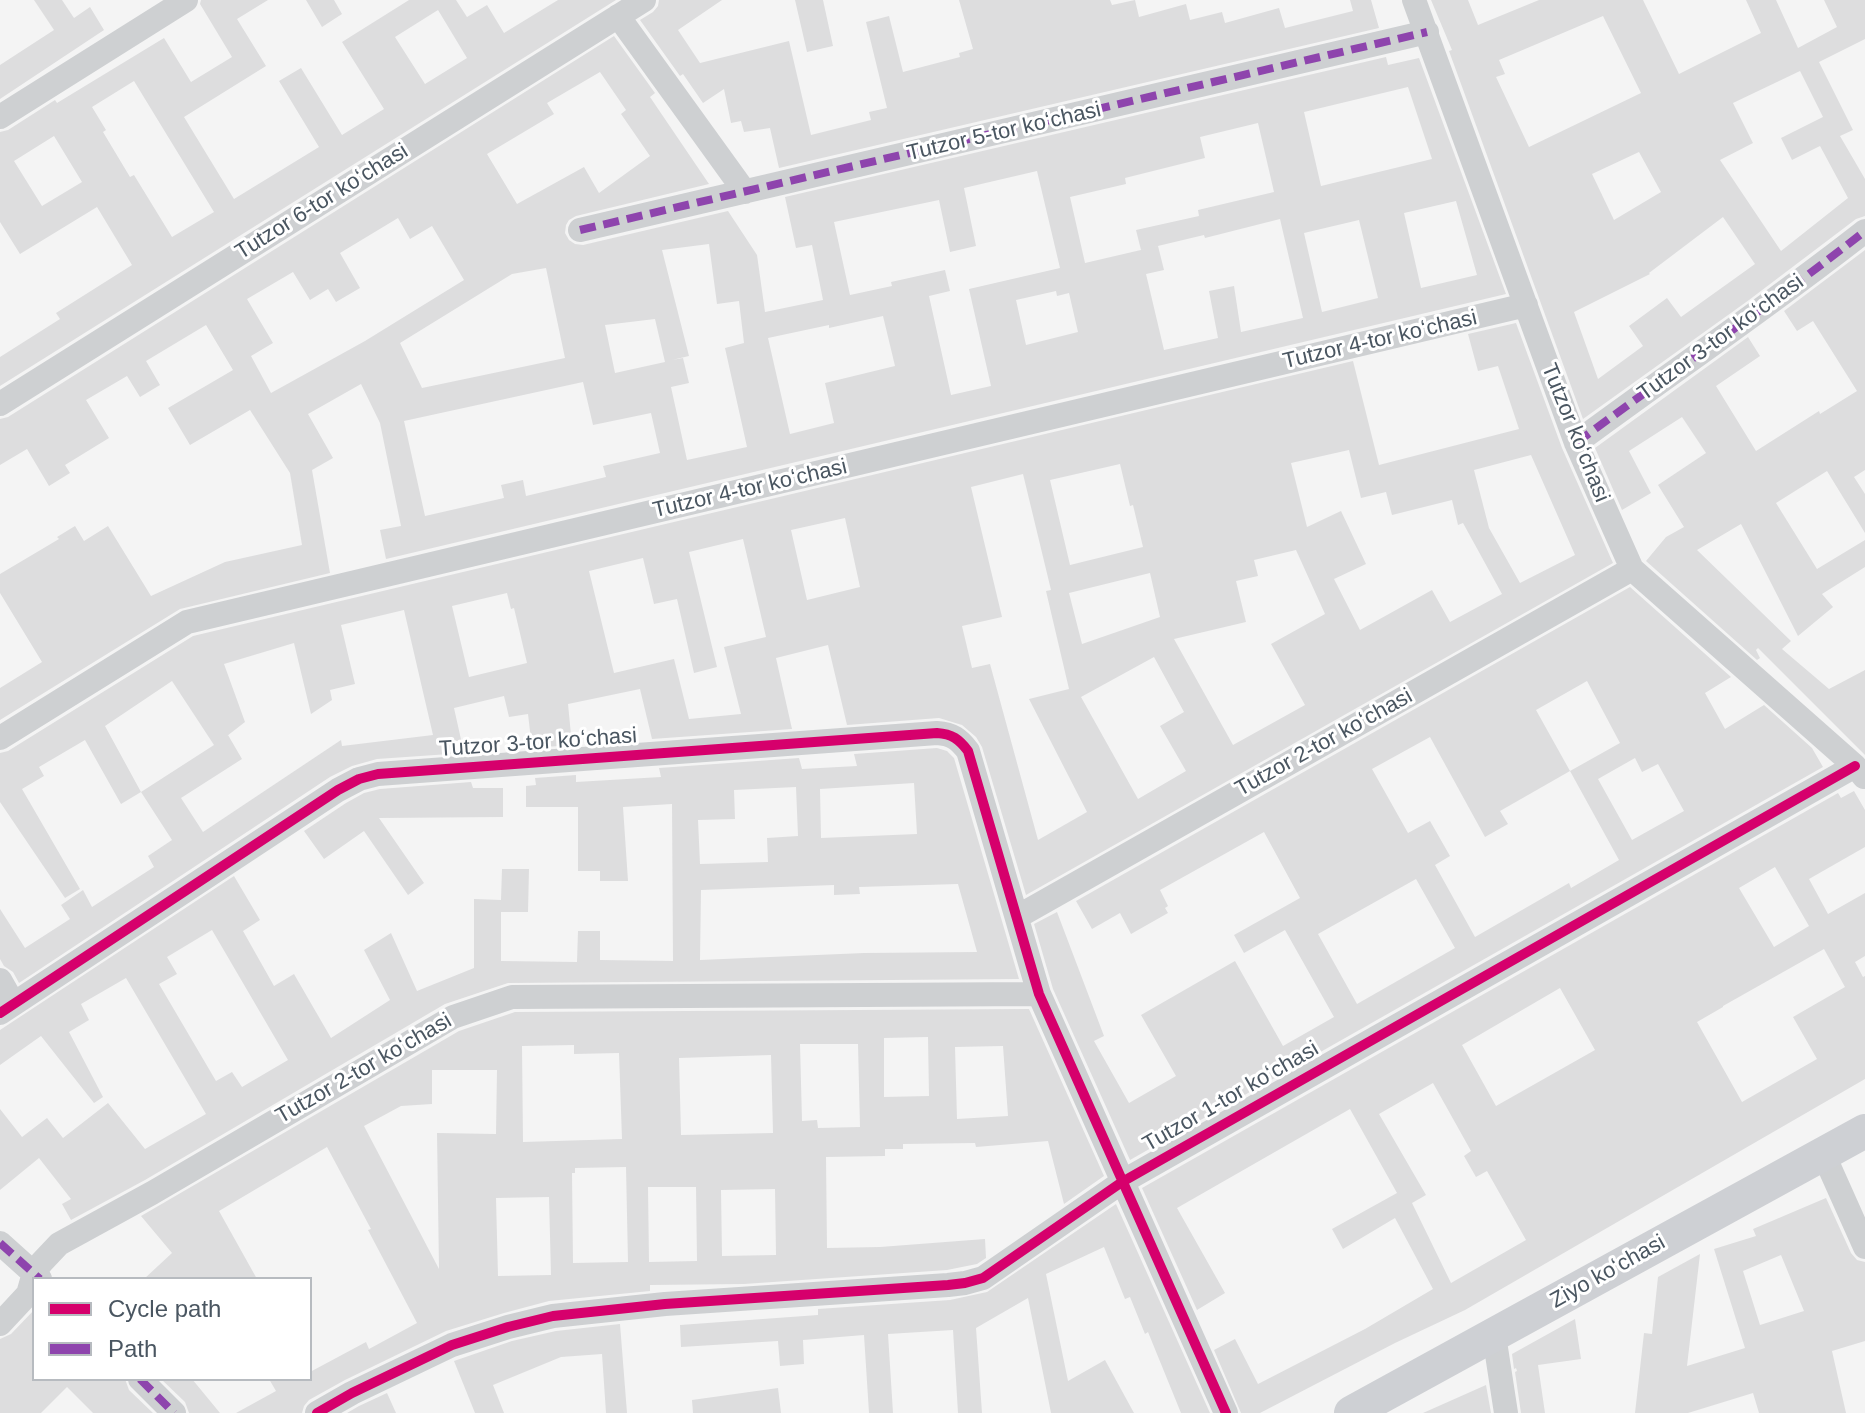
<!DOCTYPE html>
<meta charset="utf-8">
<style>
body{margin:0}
#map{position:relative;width:1865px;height:1413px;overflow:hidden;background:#f4f4f4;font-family:Arial,sans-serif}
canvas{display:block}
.legend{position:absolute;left:32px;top:1277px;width:280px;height:104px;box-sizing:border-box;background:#fff;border:2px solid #b7bbc0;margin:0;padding:10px 14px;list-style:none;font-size:24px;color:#4a5661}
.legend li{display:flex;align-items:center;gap:16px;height:40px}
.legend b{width:40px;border:2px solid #b7bbc0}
</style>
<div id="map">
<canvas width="1865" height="1413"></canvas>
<ul class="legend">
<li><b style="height:10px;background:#d6006c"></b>Cycle path</li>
<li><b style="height:10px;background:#8e44ad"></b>Path</li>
</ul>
</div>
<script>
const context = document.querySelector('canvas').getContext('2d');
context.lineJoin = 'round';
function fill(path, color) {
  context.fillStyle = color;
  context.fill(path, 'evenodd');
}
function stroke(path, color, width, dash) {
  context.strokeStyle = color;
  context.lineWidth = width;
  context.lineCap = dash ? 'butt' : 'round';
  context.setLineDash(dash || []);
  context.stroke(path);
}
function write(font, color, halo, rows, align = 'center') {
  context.font = font + ' Arial,sans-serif';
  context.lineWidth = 6;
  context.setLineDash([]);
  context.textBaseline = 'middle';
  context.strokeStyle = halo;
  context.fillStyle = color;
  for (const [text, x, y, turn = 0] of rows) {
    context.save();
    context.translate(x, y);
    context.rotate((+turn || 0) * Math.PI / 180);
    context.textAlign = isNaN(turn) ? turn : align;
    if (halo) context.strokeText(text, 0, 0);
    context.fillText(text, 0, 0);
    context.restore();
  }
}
fill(new Path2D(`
 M34,0H62L74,18L90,7L104,30L0,99V65L54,30Z
 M201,0H268L237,19L266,66L184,117L234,199L319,147L279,81L301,68L342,135L384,109L342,42L409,0H456L467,17L487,5L504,33L558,0H616L0,386V357L60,319L56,313L132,265L97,207L20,254L0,222V132L8,130L55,100L57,103L164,38L191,82L232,57L200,4ZM438,10L467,58L425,84L395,37ZM134,81L214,212L172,237L134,175L130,177L103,132L106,130L92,107ZM54,136L82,182L42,206L14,161Z
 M306,0H334L342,14L322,27Z
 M659,0H722L678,30L700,63L789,41L811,135L871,120L869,112L887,108L866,22L889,16L903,72L960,57L959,53L973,49L959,0H1110L1112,5L1135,0L1139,17L1186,4L1190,20L1222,12L1225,23L1279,8L1285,28L1353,11L1350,0H1371L1379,28L779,168L770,128L744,132L741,121L731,123L724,89L703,103L683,74L680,76L640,20L653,12L658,6Z
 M795,0H823L833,46L807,52Z
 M1431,0H1468L1478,25L1539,0H1643L1679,74L1761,33L1746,0H1776L1798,48L1837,27L1824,0H1865V39L1819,62L1853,130L1840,136L1865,179V216L1856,219L1749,300L1583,419L1449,51L1452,50ZM1603,16L1641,93L1529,147L1496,77L1505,74L1499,60ZM1800,71L1823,117L1781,138L1792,160L1820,146L1848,198L1781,251L1720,160L1753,143L1733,103ZM1639,152L1661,192L1614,220L1592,174ZM1723,217L1755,264L1681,317L1667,298L1629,326L1643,346L1598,379L1574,312L1650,274L1649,273Z
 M614,36L655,93L650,97L709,184L576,216L569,220L566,225L565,233L569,240L575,244L583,245L728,211L757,255L765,312L823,300L812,245L796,248L785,197L1386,57L1388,65L1419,58L1506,294L386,559L380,530L401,526L380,423L361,384L308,414L333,458L312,470L330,573L180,609L0,720V688L42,662L0,593V574L59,539L57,537L75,526L84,541L108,526L151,596L225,562L302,545L290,473L250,410L190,445L168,408L233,370L206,325L146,361L160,385L140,397L127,376L86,400L109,438L65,465L70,473L49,486L27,449L0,465V419L8,417ZM600,72L626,110L621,114L650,156L599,193L584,167L517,204L487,154L554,114L547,103ZM1408,87L1432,159L1321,186L1304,112ZM1258,123L1274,192L1198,210L1199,216L1136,230L1141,250L1204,235L1205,238L1280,219L1303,318L1241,332L1234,286L1209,291L1218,338L1164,350L1146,274L1164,270L1158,246L1085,263L1070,197L1126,184L1125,178L1205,158L1200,137ZM1037,171L1060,268L969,289L991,386L951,395L929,296L950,291L945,270L891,282L892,286L850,295L834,222L939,200L950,252L976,246L964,188ZM1456,201L1477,275L1421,288L1404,213ZM398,218L410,239L432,226L464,280L365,341L271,393L251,356L273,343L247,299L293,272L310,300L328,289L336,302L360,288L340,253ZM1359,220L1378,298L1322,312L1304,233ZM709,244L717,304L739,301L744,343L725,348L747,447L687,460L671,387L689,383L683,358L672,360L689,356L662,250ZM546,268L565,358L422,388L400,343L512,274ZM1056,291L1057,296L1069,293L1078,332L1026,345L1016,300ZM883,316L895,366L825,383L834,423L790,434L768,338L829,325V328ZM655,319L665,362L615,373L605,325ZM583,382L593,425L651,413L660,453L603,466L606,477L526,496L523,480L501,485L504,498L425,516L404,421Z
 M1865,250V470L1854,477L1865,494V533L1827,471L1776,503L1817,569L1865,540V567L1822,594L1833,607L1798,636L1741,524L1697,550L1791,641L1782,649L1829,689L1865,670V755L1758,648L1756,650L1760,658L1757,660L1646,561L1666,537L1684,527L1658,485L1706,453L1682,417L1629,451L1651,493L1622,510L1595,448L1748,337L1760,356L1716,386L1756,451L1819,411L1820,414L1857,391L1813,321L1797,331L1784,311Z
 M1516,323L1562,448L1613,563L1026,895L982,747L976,737L962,725L939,718L847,725L828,645L776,658L792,729L652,739L640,689L568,704L572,745L532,748L528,714L509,717L504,696L454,708L464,753L377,759L352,766L330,777L19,983L13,972L4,966L0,959V909L25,948L70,919L61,905L83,890L92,907L154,867L148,856L172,840L141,792L214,745L172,681L105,726L141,792L121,804L85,740L39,767L44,776L22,789L80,889L65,898L0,802V753L8,751L193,636L1353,361L1379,465L1519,429L1498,366L1478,371L1468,334ZM1349,450L1361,498L1386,492L1392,515L1452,500L1458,525L1463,523L1502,594L1450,622L1432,590L1360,630L1334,579L1366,564L1341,511L1307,527L1291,463ZM1531,455L1575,555L1520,583L1489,528L1474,470ZM1120,464L1130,506L1133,505L1143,547L1070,565L1050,480ZM1023,474L1051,590L1046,591L1069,689L1029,699L1087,812L1038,840L990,664L972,668L962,626L1002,617L971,487ZM845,518L860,587L807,600L791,530ZM743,539L766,637L724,647L741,714L689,719L674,659L614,673L589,571L643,558L654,604L677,599L694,673L717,667L689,552ZM1296,550L1325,614L1271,644L1305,705L1233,745L1174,639L1246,622L1236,581L1258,576L1254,560ZM1150,573L1160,617L1082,644L1069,593ZM507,593L511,609L514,608L527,663L469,677L452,606ZM404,610L433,735L342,746L341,740L203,832L181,798L242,759L228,735L227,736L245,722L224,664L294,643L311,714L332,700L330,690L355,684L341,625ZM1154,657L1184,712L1160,726L1186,771L1138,799L1081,697Z
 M1630,587L1731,677L1705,693L1725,729L1764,705L1812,748L1823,767L1130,1160L1053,989L1034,924L1057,912L1104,1036L1094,1041L1129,1103L1176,1076L1141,1015L1235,961L1283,1046L1334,1017L1285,930L1244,953L1234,935L1300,898L1264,832L1160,890L1168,906L1165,908L1168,913L1131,934L1120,913L1092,929L1076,901ZM1587,681L1620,743L1570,771L1536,710ZM1430,737L1485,837L1508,824L1500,811L1570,771L1619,860L1571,888L1569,883L1475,937L1435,865L1450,856L1430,821L1408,833L1372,769ZM1635,758L1642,772L1658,764L1684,811L1632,840L1598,779ZM1416,879L1455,948L1357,1004L1318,934Z
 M937,748L947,751L954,758L1019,979L508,983L445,1004L145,1180L71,1220L62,1204L71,1199L39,1158L0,1190V1109L22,1137L47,1118L63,1138L108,1103L145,1149L206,1114L126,978L81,1004L89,1020L69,1032L103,1097L94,1103L41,1036L0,1065V1030L234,876L260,920L243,931L274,986L294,974L331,1038L390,1000L364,950L391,933L417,991L474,968V899L501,900L502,869H529L528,912H501V961L577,962L578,931H600V960L673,961L672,804L623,807L628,881H600V871H578V807H526V786L536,785L535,778L576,775V782L661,777L659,768L799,758L802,769L857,766L854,754ZM914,783L917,834L821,838L820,789ZM796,787L798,836L767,838L768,862L700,864L698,820L735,819L734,790ZM958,884L977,952L864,953L700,960L701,890L834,885V895L860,894L859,887ZM212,930L288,1060L242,1087L232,1072L216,1081L159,984L177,974L167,957Z
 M471,782L473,788H503V817L379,818L424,883L408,895L364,831L324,859L304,831L346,803L364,793L380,789Z
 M1854,791L1865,810V847L1809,879L1828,914L1865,893V956L1855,962L1863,977L1865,976V1079L1465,1310L1395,1343L1260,1413H1241L1214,1350L1235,1339L1258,1384L1365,1329L1433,1289L1395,1218L1343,1249L1332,1229L1397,1193L1350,1109L1177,1208L1225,1293L1197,1310L1142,1188L1838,793L1841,798ZM1775,867L1809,926L1774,947L1739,888ZM1824,949L1845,987L1793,1017L1817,1059L1742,1102L1697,1022L1723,1007V1006ZM1560,988L1595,1050L1496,1106L1462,1045ZM1433,1083L1471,1151L1464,1156L1476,1177L1487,1171L1526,1240L1451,1283L1412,1203L1426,1195L1379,1114Z
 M1029,1009L1104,1176L1064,1204L1048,1141L976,1147L975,1143L903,1144V1149H885V1156L826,1157L827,1248L880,1247L985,1239L986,1258L977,1264L947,1270L744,1284L650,1285V1291L549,1301L504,1313L446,1331L345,1380L309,1400L304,1406L302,1413H236L276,1391L269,1379H310V1372L366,1342L369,1349L417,1323L368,1230L371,1229L327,1147L219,1211L257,1279H144L172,1253L141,1216L459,1031L515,1012ZM928,1037L929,1096L884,1097V1038ZM800,1044H858L860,1127L818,1128L817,1120L802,1121ZM574,1045V1054L619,1053L622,1139L523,1142L522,1046ZM1003,1046L1008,1116L957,1119L955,1047ZM771,1055L773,1133L681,1135L679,1058ZM432,1070H497L496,1134L437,1133L439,1269L364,1126L401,1106L432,1104ZM626,1167L628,1262L573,1263L572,1173H575V1168ZM648,1187H696L697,1261L649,1262ZM775,1189L776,1255L722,1256L721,1190ZM549,1197L551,1275L498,1276L496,1198Z
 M1826,1198L1851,1253L1857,1260L1865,1262V1341L1832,1351L1846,1413H1759L1753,1393L1688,1413H1635L1644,1333L1652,1334L1658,1277L1700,1254L1687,1366L1745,1348L1714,1249L1756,1236L1753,1229ZM1781,1255L1804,1311L1760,1325L1743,1271Z
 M1116,1204L1210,1413H1181L1148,1332L1145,1334L1130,1297L1125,1299L1104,1247L1046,1274L1068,1381L1105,1360L1134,1413H1051L1028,1298L976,1328L982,1413H958L953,1330L888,1334L893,1413H869L864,1335L803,1340L804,1364L780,1366L778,1341L681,1347L680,1325L818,1315V1309L950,1300L987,1292Z
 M34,1310V1379H125L129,1390L153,1413H93L67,1387L41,1413H0V1339L11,1334Z
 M1575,1319L1581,1359L1538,1365L1545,1413H1521L1515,1372L1517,1371L1516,1368L1514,1369L1512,1354Z
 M620,1324L627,1413H606L602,1354L561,1357L493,1385L504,1413H475L454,1361L512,1341L556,1331Z
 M161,1379H192L220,1413H189L185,1402Z
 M1486,1385L1491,1413H1423Z
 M778,1388L781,1413H693L692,1400Z
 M387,1393L396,1413H347L359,1406Z`), '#ddddde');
stroke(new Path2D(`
 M1414,0L1576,443L1632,569L1855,766L1864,777
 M618,16L745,192
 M0,117L186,0
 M580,230L1427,32
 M0,404L644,0
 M1576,443C1672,372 1771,305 1865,231
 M0,738L187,622L1526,305
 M1017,917L1632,569
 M0,980L13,1003
 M0,1013L338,790L359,779L378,774L937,733C952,734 959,739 968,751L1039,994L1226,1413
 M1823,1153L1865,1247
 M0,1243L40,1279
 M0,1324L28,1294L34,1273L42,1262L59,1244L152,1193L453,1017L512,997L1039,994
 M1494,1335L1506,1413
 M140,1379L174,1413
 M317,1413L352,1393L452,1345L508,1327L553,1316L665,1304L948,1285L965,1283L983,1278L1122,1182L1855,766`), '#ced0d2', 24);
stroke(new Path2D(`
 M1351,1413L1865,1131`), '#ced0d4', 34);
stroke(new Path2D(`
 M580,230L1427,32
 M1576,443C1672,372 1771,305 1865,231
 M0,1243L40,1279
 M140,1379L174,1413`), '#8e44ad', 8, [16, 8]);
stroke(new Path2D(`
 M0,1013L338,790L359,779L378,774L937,733C952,734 959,739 968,751L1039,994L1226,1413
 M317,1413L352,1393L452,1345L508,1327L553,1316L665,1304L948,1285L965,1283L983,1278L1122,1182L1855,766`), '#d6006c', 10);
write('22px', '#4a5661', '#fff', [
 ["Tutzor 5-tor koʻchasi",1004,132,-13],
 ["Tutzor 6-tor koʻchasi",322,202,-32],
 ["Tutzor 3-tor koʻchasi",1721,338,-36],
 ["Tutzor 4-tor koʻchasi",1380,340,-13],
 ["Tutzor koʻchasi",1575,433,68],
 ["Tutzor 4-tor koʻchasi",750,489,-13],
 ["Tutzor 3-tor koʻchasi",538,743,-4],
 ["Tutzor 2-tor koʻchasi",1324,743,-29],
 ["Tutzor 2-tor koʻchasi",364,1069,-30],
 ["Tutzor 1-tor koʻchasi",1231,1097,-30],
 ["Ziyo koʻchasi",1608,1272,-29]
]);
</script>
